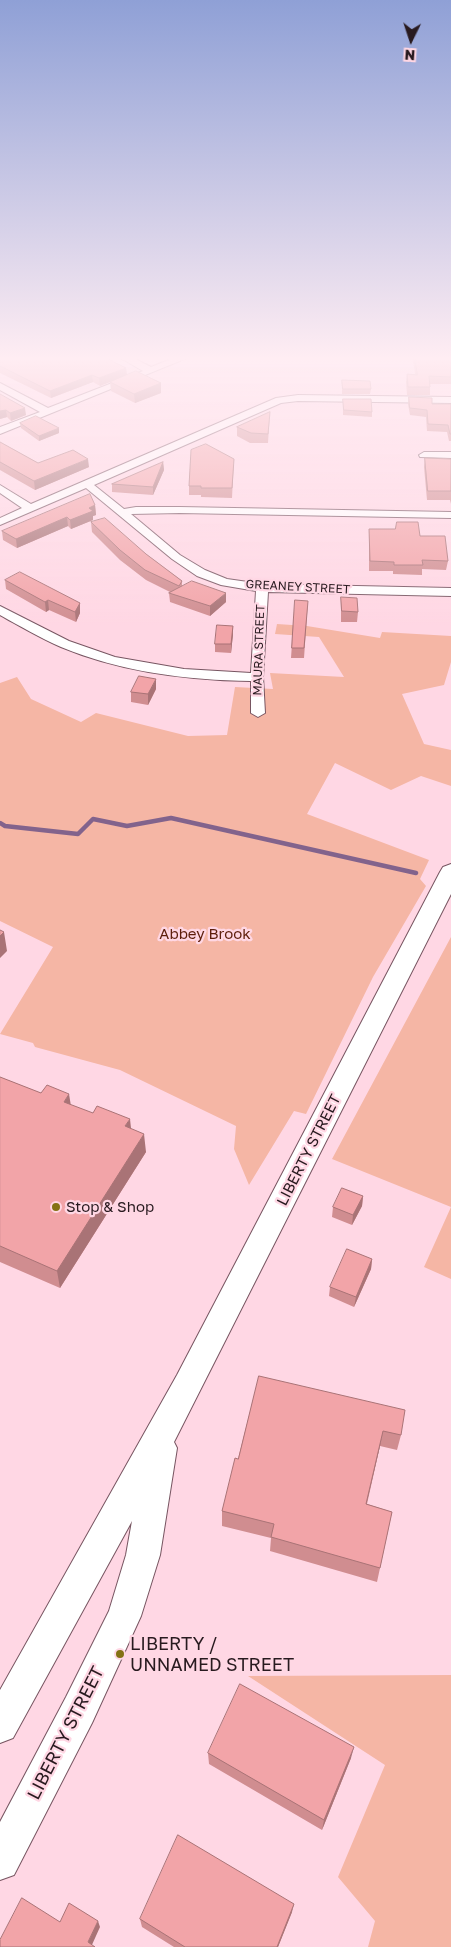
<!DOCTYPE html>
<style>
body{margin:0}
#map{position:relative;width:451px;height:1947px;overflow:hidden;background:#ffd7e4;font-family:"Golos Text",sans-serif}
canvas{display:block}
.north{position:absolute;left:386px;top:15px;width:50px;height:50px;-webkit-text-stroke:4px #ffd7e4;paint-order:stroke;rotate:184deg;font-size:14px;font-weight:700;line-height:20px;text-align:center;color:#281a1f}
.north::after{content:'';display:block;margin:auto;width:18px;height:22px;background:#281a1f;clip-path:polygon(50% 0,100% 100%,50% 72%,0 100%)}
</style>
<div id="map">
<canvas width="451" height="1947"></canvas>
<div class="north">N</div>
</div>
<script>
const context = document.querySelector('canvas').getContext('2d');
context.lineJoin = 'round';
function fill(path, color) {
  context.fillStyle = color;
  context.fill(path, 'evenodd');
}
function stroke(path, color, width, dash) {
  context.strokeStyle = color;
  context.lineWidth = width;
  context.lineCap = dash ? 'butt' : 'round';
  context.setLineDash(dash || []);
  context.stroke(path);
}
function write(font, color, halo, rows, align = 'center') {
  context.font = font + ' "Golos Text",sans-serif';
  context.lineWidth = 4.5;
  context.setLineDash([]);
  context.textBaseline = 'middle';
  context.strokeStyle = halo;
  context.fillStyle = color;
  for (const [text, x, y, turn = 0] of rows) {
    context.save();
    context.translate(x, y);
    context.rotate((+turn || 0) * Math.PI / 180);
    context.textAlign = isNaN(turn) ? turn : align;
    if (halo) context.strokeText(text, 0, 0);
    context.fillText(text, 0, 0);
    context.restore();
  }
}
fill(new Path2D(`
 M277,624L307,626L380,638L382,632L451,636V662L444,685L402,694L424,744L451,750V786L421,776L391,790L335,763L307,814L429,860L420,879L426,886L373,977L306,1114L294,1111L249,1185L234,1149L236,1126L120,1070L35,1047L33,1043L0,1034L53,947L0,921V683L17,677L31,699L81,722L96,713L188,736L227,735L235,687L273,689L270,673L344,677L319,637L275,634Z
 M451,937V1279L424,1267L451,1207L332,1159Z
 M451,1675V1947H368L375,1921L338,1877L385,1765L248,1676Z`), '#f5b6a5');
stroke(new Path2D(`
 M0,823L5,826L78,834L93,819L127,826L171,818L416,873`), '#82638c', 4.5);
const street = new Path2D(`
 M117,356H129L151,367L179,356H192L0,434V427L40,412L0,390V383L48,408L143,371Z
 M298,395L451,397V403L298,401L281,403L94,485L124,509L136,507H180L451,512V518L180,513L131,514L180,555L205,570L227,579L262,584L451,588V596L268,592L263,677L265,713L258,717L251,713V681C186,680 121,672 61,647C40,638 20,626 0,615V606L69,641L115,657L184,669L251,673L256,591L221,585L197,576L172,559L86,488L0,525V518L22,508L0,493V485L31,504L276,398Z
 M424,452H451V458L420,457L419,455Z`);
const secondary = new Path2D(`
 M451,864V894L174,1442L177,1448L160,1555L141,1616L92,1723L14,1875L0,1880V1822L66,1697L109,1611L126,1555L132,1521L13,1738L0,1743V1690L177,1375L440,872L443,867Z`);
stroke(street, '#775561', 2);
stroke(secondary, '#775561', 2);
fill(street, '#fff');
fill(secondary, '#fff');
fill(new Path2D(`
 M0,356L126,368L127,375L161,383V393L135,403L111,391L110,382L122,377L100,386L93,382L51,398L0,373Z
 M414,356H451V384H430V395H407L406,382L407,374H415L413,360Z
 M342,380L371,389L370,394H342Z
 M0,394L26,415L11,421L7,417L0,419Z
 M409,397L432,404H451V441H449L447,432L427,431L426,417L410,415L408,404Z
 M343,399L372,412V417L343,415Z
 M270,412L268,443H250L237,436V427Z
 M20,423L59,433L39,441L21,428Z
 M0,442L38,463L89,467L35,490L0,470Z
 M425,458L451,459V504L450,500H427L424,467Z
 M234,459L232,498L201,497V495H189V486Z
 M163,462L164,470L153,495L112,492V484Z
 M95,505L96,515L93,516V520L71,529L68,526L17,548L3,540L2,531Z
 M91,522L146,554L182,581V586L226,602L210,616L170,602L169,593L170,592L146,580L120,560L92,532Z
 M369,529L420,536L448,561L446,570L422,569V575L393,574V571H369Z
 M5,580L80,603V613L76,622L49,610L46,612L6,589Z
 M341,597L358,612L357,622H341Z
 M295,600L308,601L304,658H291Z
 M233,626V634L231,653L215,652V644Z
 M156,689L148,705L131,702V692Z
 M0,1077L131,1129L146,1152L60,1288L0,1262Z
 M363,1196L362,1206L352,1225L332,1217L333,1207Z
 M372,1259L371,1269L354,1307L329,1296L330,1287Z
 M259,1376L401,1435L397,1450L380,1446L367,1504L392,1512L377,1582L270,1551L271,1538L222,1526V1511L238,1459Z
 M208,1753L351,1758L322,1830L209,1764Z
 M292,1912L278,1947H174L142,1927L140,1919Z`), '#d08d90');
fill(new Path2D(`
 M126,368L127,375L100,386L99,378Z
 M92,375L93,382L51,398L50,391Z
 M161,383V393L135,403L134,394Z
 M25,408L26,415L11,421L10,413Z
 M6,410L7,417L0,419V411Z
 M59,428V433L39,441V436Z
 M88,459L89,467L35,490L34,481Z
 M163,462L164,470L153,495V487Z
 M95,505L96,515L93,516V520L71,529L70,520L89,508Z
 M67,517L68,526L17,548L16,539Z
 M226,593V602L210,616V606Z
 M48,600L49,610L46,612L45,602Z
 M80,603V613L76,622L75,612Z
 M233,626V634L231,653V644Z
 M156,679V689L148,705V694Z
 M4,932L7,951L0,958V936Z
 M69,1094L72,1112L64,1102Z
 M130,1119L132,1137L125,1126Z
 M144,1134L146,1152L60,1288L57,1271Z
 M363,1196L362,1206L352,1225L353,1215Z
 M372,1259L371,1269L354,1307L356,1297Z
 M383,1431L380,1446L363,1518L366,1504Z
 M354,1747L351,1758L322,1830L324,1820Z
 M294,1904L292,1912L278,1947H277Z
 M98,1921L100,1927L91,1947L88,1942Z`), '#a97376');
const building = new Path2D(`
 M0,356H102L126,368L99,378L92,375L50,391L0,366Z
 M415,356H451V377L429,376L430,387H408L407,374L417,375Z
 M136,371L161,383L134,394L110,382Z
 M342,380L370,381L371,389H343Z
 M0,394L25,408L10,413L6,410L0,411Z
 M409,397L432,398V404H451V434H450L448,425L428,424L427,410L410,408Z
 M343,399H371L372,412L344,410Z
 M270,412L268,434L251,433L237,427Z
 M36,416L59,428L39,436L20,423Z
 M0,442L38,463L73,450L88,459L34,481L0,462Z
 M206,444L234,459L232,488H201V486H189L191,450Z
 M425,458L451,459V491H428Z
 M163,462L153,487L112,484Z
 M90,494L95,505L89,508L93,511L70,520L67,517L16,539L2,531Z
 M105,518L146,554L182,581L179,586L145,570L120,550L91,522Z
 M397,522H418L420,536H445L448,561L422,560L423,565H394V562L370,561L369,529H395Z
 M20,572L80,603L75,612L48,600L45,602L5,580Z
 M192,581L226,593L210,606L169,593Z
 M341,597L357,598L358,612L342,611Z
 M295,600L308,601L304,648H292Z
 M217,625L233,626L231,644H215Z
 M139,676L156,679L148,694L131,692Z
 M0,930L4,932L0,936Z
 M0,1077L41,1093L47,1085L69,1094L64,1102L93,1113L97,1106L130,1119L125,1126L144,1134L57,1271L0,1246Z
 M342,1188L363,1196L353,1215L333,1207Z
 M347,1249L372,1259L356,1297L330,1287Z
 M259,1376L405,1410L401,1435L383,1431L366,1504L392,1512L380,1568L271,1537L274,1524L222,1511L235,1458L238,1459Z
 M240,1684L354,1747L324,1820L208,1753Z
 M178,1835L294,1904L277,1947H185L140,1919Z
 M22,1898L60,1922L69,1903L98,1921L88,1942L95,1947H0V1940Z`);
fill(building, '#f2a4a8');
stroke(building, '#a97376', 1);
const sky = context.createLinearGradient(0, 0, 0, 629);
sky.addColorStop(0, '#8fa0d6');
sky.addColorStop(0.57, '#ffedf3');
sky.addColorStop(1, '#ffedf300');
context.fillStyle = sky;
context.fillRect(0, 0, 451, 629);
for (const [x, y, r, color] of [
 [56,1207,5,"#847214"],
 [120,1654,5,"#847214"]
]) {
  const dot = new Path2D();
  dot.arc(x, y, r, 0, 2 * Math.PI);
  context.fillStyle = color;
  context.fill(dot);
  stroke(dot, '#ffd7e4', 2);
}
write('12px', '#281a1f', '#ffd7e4', [
 ["GREANEY STREET",298,587,3],
 ["MAURA STREET",259,650,-88]
]);
write('15px', '#5e1e0b', '#ffd7e4', [
 ["Abbey Brook",205,934]
]);
write('15px', '#281a1f', '#ffd7e4', [
 ["LIBERTY STREET",309,1150,-63]
]);
write('15px', '#281a1f', '#ffd7e4', [
 ["Stop & Shop",66,1207]
], 'left');
write('18px', '#281a1f', '#ffd7e4', [
 ["LIBERTY /",130,1644],
 ["UNNAMED STREET",130,1665]
], 'left');
write('18px', '#281a1f', '#ffd7e4', [
 ["LIBERTY STREET",66,1733,-63]
]);
</script>
